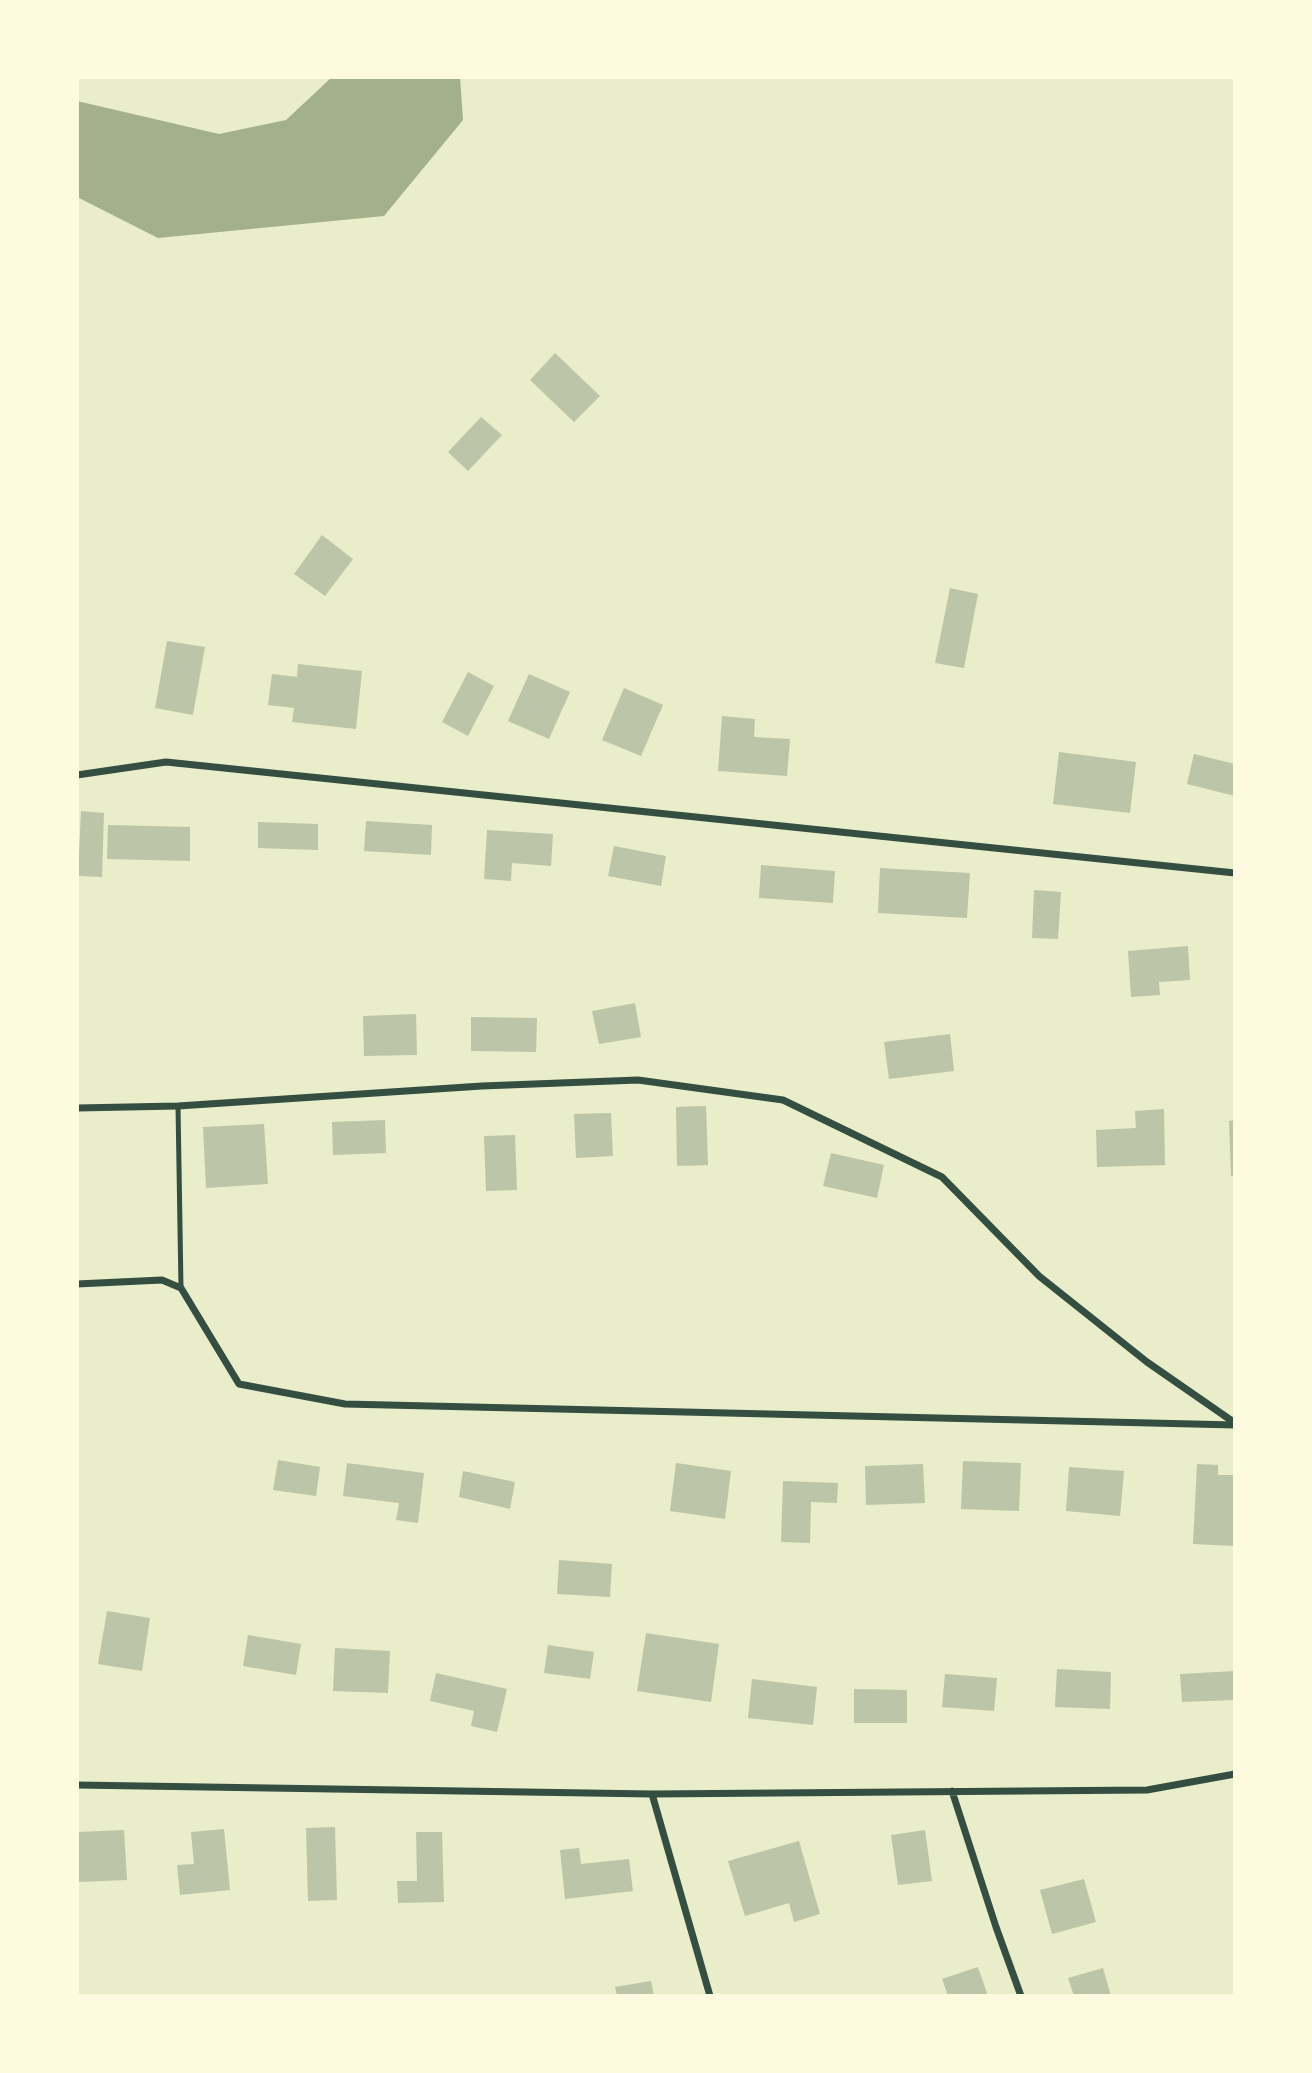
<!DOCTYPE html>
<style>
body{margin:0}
#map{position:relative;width:1312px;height:2073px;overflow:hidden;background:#e9edc9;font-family:"Exo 2",sans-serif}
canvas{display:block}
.frame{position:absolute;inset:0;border:79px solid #fefae0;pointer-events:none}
</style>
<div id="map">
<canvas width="1312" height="2073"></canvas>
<div class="frame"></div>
</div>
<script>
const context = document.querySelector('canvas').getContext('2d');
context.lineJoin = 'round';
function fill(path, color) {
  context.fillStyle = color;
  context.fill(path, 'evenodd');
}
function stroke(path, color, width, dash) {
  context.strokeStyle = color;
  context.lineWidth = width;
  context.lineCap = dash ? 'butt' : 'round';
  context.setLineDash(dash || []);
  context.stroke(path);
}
fill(new Path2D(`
 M332,77H460L463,120L384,216L158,238L77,197V101L219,134L286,120Z`), '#a3b18a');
fill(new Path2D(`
 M555,353L600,396L574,422L530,380Z
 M481,417L502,435L468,471L448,452Z
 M322,535L353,559L325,596L294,574Z
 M950,588L978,594L964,668L935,663Z
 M167,641L205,647L193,715L155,708Z
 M298,664L362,671L356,729L292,722L294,708L268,705L272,674L297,677Z
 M468,672L494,686L468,736L442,722Z
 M529,674L570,692L549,739L508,721Z
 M624,688L663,705L641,756L602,740Z
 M722,716L755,719L754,737L790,739L787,776L718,771Z
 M1059,752L1136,762L1130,813L1053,804Z
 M1194,754L1235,764V796L1187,784Z
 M81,811L104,813L102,877L78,876Z
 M366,821L432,825L431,855L364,851Z
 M258,822L318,824V850L258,848Z
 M108,825L190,827V861L107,859Z
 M487,830L553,834L551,866L512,863L511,881L484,879Z
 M614,846L666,856L661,886L608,876Z
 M761,865L835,871L833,903L759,898Z
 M880,868L970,873L967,918L878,913Z
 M1034,890L1061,892L1058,939L1032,938Z
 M1188,946L1190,980L1159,982L1160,995L1131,997L1128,951Z
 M635,1003L641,1037L599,1044L592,1011Z
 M416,1014L417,1055L364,1056L363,1016Z
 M471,1017L537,1018L536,1052L471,1051Z
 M950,1034L954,1071L889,1079L884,1042Z
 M706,1106L708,1165L677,1166L676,1107Z
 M1164,1109L1165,1165L1097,1167L1096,1130L1136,1128L1135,1111Z
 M611,1113L613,1156L576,1158L574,1114Z
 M385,1120L386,1153L333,1155L332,1122Z
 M1235,1120V1176H1231L1229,1121Z
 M264,1124L268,1184L206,1188L203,1127Z
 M515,1135L517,1190L486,1191L484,1136Z
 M831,1153L884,1165L877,1198L823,1186Z
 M278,1460L320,1467L316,1496L273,1490Z
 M963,1461L1021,1463L1019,1511L961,1509Z
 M347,1463L424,1473L418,1523L396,1520L399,1503L343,1496Z
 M676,1463L731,1471L725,1519L670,1511Z
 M923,1464L925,1503L866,1505L865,1466Z
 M1197,1464L1218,1465V1475H1235V1546L1193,1544Z
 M1069,1467L1124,1471L1120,1516L1066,1511Z
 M463,1471L515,1482L510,1509L459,1497Z
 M783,1481L838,1483L837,1503L811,1502L810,1543L781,1542Z
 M559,1560L612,1564L610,1597L557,1594Z
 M107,1611L150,1618L142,1671L98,1664Z
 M646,1633L719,1644L711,1702L637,1691Z
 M248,1635L301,1644L296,1675L243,1666Z
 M548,1645L594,1652L590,1679L544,1673Z
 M335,1648L390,1651L388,1693L333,1691Z
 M1057,1669L1111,1672L1110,1709L1055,1707Z
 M1235,1671V1700L1182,1702L1180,1674Z
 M436,1673L507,1689L497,1732L471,1726L474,1711L430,1701Z
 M945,1674L997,1678L994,1711L942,1707Z
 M752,1679L817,1687L813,1725L748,1718Z
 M854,1689L907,1690V1723H854Z
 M335,1827L337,1900L308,1901L306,1828Z
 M224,1829L230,1890L180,1895L177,1865L194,1864L191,1832Z
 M124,1830L127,1880L77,1882V1832Z
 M925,1830L932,1881L898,1885L891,1835Z
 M416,1832H442L444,1902L398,1903L397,1881H417Z
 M799,1841L820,1914L794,1922L789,1903L745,1916L728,1861Z
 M579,1848L581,1864L629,1859L633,1891L565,1899L560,1850Z
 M1084,1879L1096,1922L1052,1934L1040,1890Z
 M978,1967L988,1996H948L942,1979Z
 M1103,1968L1111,1996H1074L1068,1978Z
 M651,1981L654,1996H617L615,1987Z`), '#bcc5a7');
stroke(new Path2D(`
 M178,1106L181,1288`), '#344e41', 5);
stroke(new Path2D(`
 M77,775L166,762L1235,873
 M77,1108L178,1106L482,1086L638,1080L783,1100L942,1177L1039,1276L1147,1362L1235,1423
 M77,1284L162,1280L181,1288L239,1384L345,1404L1235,1425
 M77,1785L652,1794L1147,1790L1235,1774
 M952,1791L996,1927L1021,1996
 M652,1794L710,1996`), '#344e41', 7);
</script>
